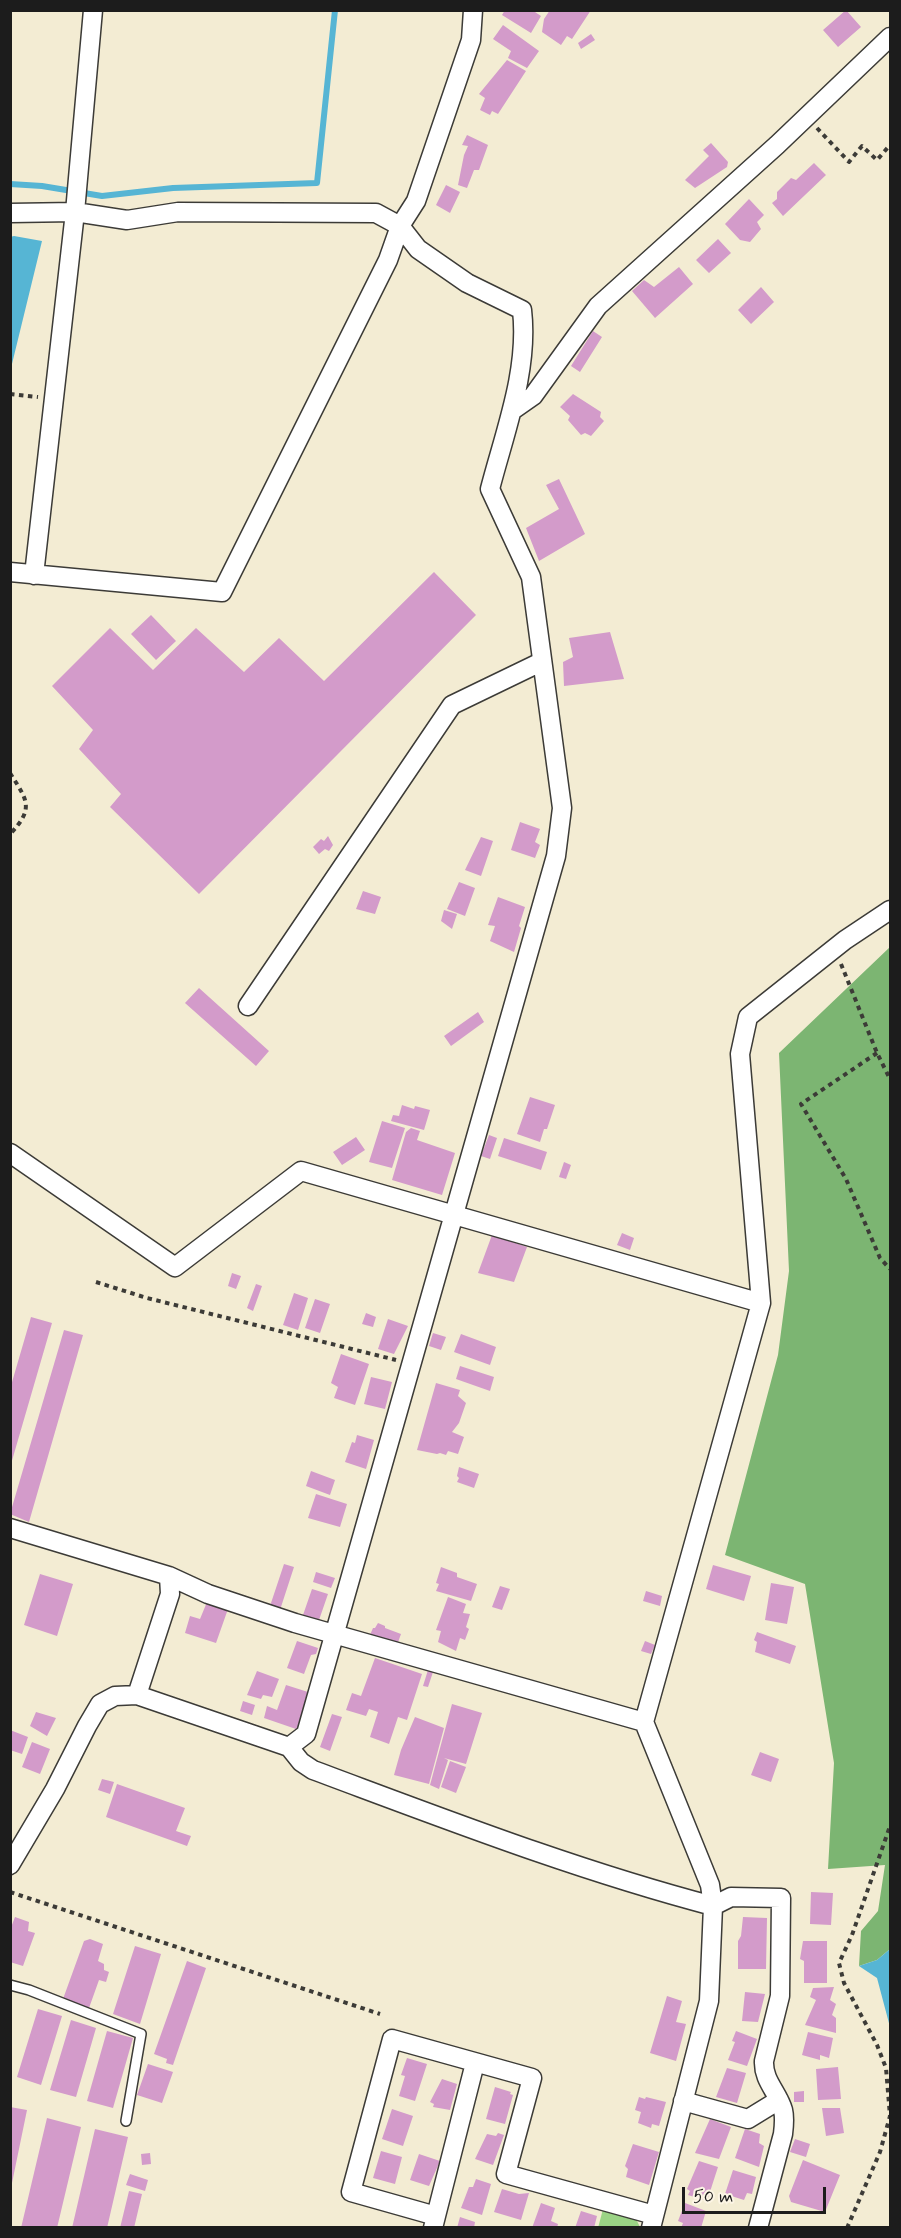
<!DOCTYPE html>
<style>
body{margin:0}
#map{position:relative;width:901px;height:2238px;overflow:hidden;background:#f3ecd3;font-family:Mynerve,sans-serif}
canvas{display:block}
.frame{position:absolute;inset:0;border:12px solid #1c1c1c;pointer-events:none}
.scale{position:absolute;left:682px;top:2187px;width:144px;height:27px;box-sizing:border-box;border:3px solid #1c1c1c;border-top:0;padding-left:8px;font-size:18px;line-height:21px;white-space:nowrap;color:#1c1c1c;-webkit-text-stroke:4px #fcf5e5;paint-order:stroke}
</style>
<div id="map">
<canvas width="901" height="2238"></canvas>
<div class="frame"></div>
<div class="scale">50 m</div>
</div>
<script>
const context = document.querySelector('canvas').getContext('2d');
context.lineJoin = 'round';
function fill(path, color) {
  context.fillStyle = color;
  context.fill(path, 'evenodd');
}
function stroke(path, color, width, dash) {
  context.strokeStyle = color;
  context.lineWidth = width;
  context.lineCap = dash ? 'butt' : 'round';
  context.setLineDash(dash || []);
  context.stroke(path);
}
fill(new Path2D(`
 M603,2209L636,2219L640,2227L598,2228Z`), '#9bd385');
fill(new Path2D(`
 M890,947V1949L877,1960L859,1966L861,1931L878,1911L885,1865L828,1869L834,1763L805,1584L725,1555L778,1355L789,1271L779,1053Z`), '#7cb572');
fill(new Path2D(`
 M14,236L42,241L11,368L10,237Z
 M890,1949V2027L877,1978L859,1966L877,1960Z`), '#56b5d4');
stroke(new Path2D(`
 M10,184L42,186L102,196L173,188L317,183L335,10`), '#56b5d4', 6);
fill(new Path2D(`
 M505,10H532L541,16L531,33L502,15Z
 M550,10H591L572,39L567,36L561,45L542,32L544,19Z
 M846,10L861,27L838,47L823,30Z
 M503,25L539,51L527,68L508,58L511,51L493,39Z
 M591,34L595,40L581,49L578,43Z
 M507,60L526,71L498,114L492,111L490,115L480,110L485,98L479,94Z
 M467,135L488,145L479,170H474L467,188L458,185L464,155L468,146L462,145Z
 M711,143L728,162L727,167L695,188L685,180L709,156L703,150Z
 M814,163L826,175L783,216L772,203L777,199V192L791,178L796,180Z
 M446,185L460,192L450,213L436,205Z
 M749,199L764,215L757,222L761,229L750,242L740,240L725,224Z
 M718,239L731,253L709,273L696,260Z
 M679,267L693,284L655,318L632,291L644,280L654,287Z
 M761,287L774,302L751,324L738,310Z
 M593,331L602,337L580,372L571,366Z
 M573,394L601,412L600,417L604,421L591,436L585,433L581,435L568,420L570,416L560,407Z
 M559,479L585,534L539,561L526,528L559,509L546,485Z
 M434,572L476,615L199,894L110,807L121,794L79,749L93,730L52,686L110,628L153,670L196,628L244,672L279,638L324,681Z
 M151,615L176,641L156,660L131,634Z
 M610,632L624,679L564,686L563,662L573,657L569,638Z
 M520,822L540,829L535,842L540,845L535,858L511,850Z
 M328,836L333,845L329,851L325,849L319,854L313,847L321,839L324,841Z
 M481,837L493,841L481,876L465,870Z
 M459,882L475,888L465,916L447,909Z
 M363,891L381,897L375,914L356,909Z
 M498,897L525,907L519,926L521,928L514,952L490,941L495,926L488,925Z
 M444,910L457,914L452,929L441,921Z
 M199,988L269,1051L256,1066L185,1003Z
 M478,1012L484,1022L451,1046L444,1036Z
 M530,1097L555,1105L547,1129H544L540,1142L517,1134Z
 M402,1105L414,1109L415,1106L430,1110L424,1130L391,1121L393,1115L399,1116Z
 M382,1121L405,1128L392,1168L369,1162Z
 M411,1128L420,1131L417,1140L455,1153L442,1195L392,1180L406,1132Z
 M489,1135L497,1138L490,1159L481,1156Z
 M356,1137L365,1150L342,1165L333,1152Z
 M504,1138L547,1152L541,1170L498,1156Z
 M564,1162L571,1165L566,1179L559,1177Z
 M622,1233L634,1238L630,1250L617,1245Z
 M492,1235L527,1247L514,1282L478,1273Z
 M232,1273L241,1276L236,1289L228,1286Z
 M256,1284L262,1286L253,1311L247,1308Z
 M294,1293L308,1298L298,1330L283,1325Z
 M315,1299L330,1304L320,1333L305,1328Z
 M366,1313L376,1317L373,1327L362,1324Z
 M31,1317L52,1323L11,1464L10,1389Z
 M388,1319L408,1326L394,1354L378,1349Z
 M64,1330L83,1335L29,1522L10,1514Z
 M433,1333L446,1337L441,1350L429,1346Z
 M461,1334L496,1347L490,1365L454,1352Z
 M341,1354L369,1364L355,1405L334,1398L338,1387L331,1383Z
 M460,1366L494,1377L490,1391L456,1379Z
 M371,1377L392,1382L385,1409L364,1404Z
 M436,1383L460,1390L458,1396L466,1403L459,1423L452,1432L464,1437L458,1454L448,1451L446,1455L440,1453L437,1454L417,1450Z
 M357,1435L374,1440L366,1469L345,1462L352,1442L355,1443Z
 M459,1467L479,1474L474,1488L457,1482L459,1478L457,1476Z
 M311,1471L335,1480L330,1495L306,1486Z
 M316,1494L347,1504L340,1527L308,1518Z
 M284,1564L294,1567L280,1610L270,1606Z
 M713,1565L751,1576L744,1601L706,1589Z
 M441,1567L457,1573V1577L477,1584L471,1601L436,1591L439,1584L436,1583Z
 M316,1572L335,1578L331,1588L313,1582Z
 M40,1574L73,1584L57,1636L24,1625Z
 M771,1583L794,1587L787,1624L765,1620Z
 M500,1586L510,1589L502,1610L492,1607Z
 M312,1589L328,1594L319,1620L303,1615Z
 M646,1591L662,1596L660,1606L643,1601Z
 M448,1597L466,1604L463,1613L470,1614L466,1627L469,1629L465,1640L460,1638L456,1651L438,1642L441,1631L436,1630Z
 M207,1602L228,1609L216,1643L185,1633L190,1616L200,1619Z
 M378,1623L385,1626V1628L401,1634L397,1645L370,1635L373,1628H375Z
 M757,1632L796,1646L790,1664L755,1652L757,1642L754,1640Z
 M297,1641L318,1648L316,1654L311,1655L304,1674L287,1668Z
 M645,1641L655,1645L651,1654L641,1651Z
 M375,1658L422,1674L407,1720L398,1717L389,1744L370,1737L378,1712L369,1709L366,1716L346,1710L352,1693L361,1696Z
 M428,1670L433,1672L428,1687L423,1686Z
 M257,1671L279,1679L272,1697L263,1695L261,1699L247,1695Z
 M286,1685L308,1692L305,1701L308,1703L301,1722L296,1729L264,1718L267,1706L277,1710Z
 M243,1701L255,1705L252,1715L240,1711Z
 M452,1704L482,1713L466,1764L444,1758L448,1760L439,1789L430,1785Z
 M36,1712L56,1718L47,1736L30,1726Z
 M332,1714L342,1717L330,1751L320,1747Z
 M415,1717L444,1728L429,1784L394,1775L401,1750Z
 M10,1730L28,1737L22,1754L10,1750Z
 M32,1742L50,1749L40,1774L22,1767Z
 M760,1752L779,1759L771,1782L751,1775Z
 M450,1761L466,1767L456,1793L441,1787Z
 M102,1779L114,1782L110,1794L98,1790Z
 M117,1784L185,1808L176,1831L191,1836L187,1846L106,1817Z
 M811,1892L833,1893L831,1925L810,1924Z
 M15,1917L29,1922L28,1931L35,1933L23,1966L10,1962V1930Z
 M743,1917L767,1918L766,1969H738V1941L741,1936Z
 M90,1939L103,1944L98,1961L104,1964V1970L109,1972L106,1982L99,1980L89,2008L63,1999L84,1941Z
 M803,1941H827V1983H804V1961L800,1959Z
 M135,1946L161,1954L140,2024L113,2014Z
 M187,1961L206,1968L173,2065L166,2063L167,2059L154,2054Z
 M834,1987L830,2000L836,2004L832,2015L836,2018V2033L805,2025L816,2000L810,1997L813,1988Z
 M745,1992L765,1994L758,2022L742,2021Z
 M667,1996L682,2001L676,2022L686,2024L676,2061L650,2053Z
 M38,2009L62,2016L41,2085L17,2077Z
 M71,2020L96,2028L76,2097L50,2090Z
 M107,2031L133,2038L113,2108L87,2101Z
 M736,2031L757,2039L747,2066L728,2060L735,2042L732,2041Z
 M808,2032L833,2038L829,2058L820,2055V2060L802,2055Z
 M407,2058L427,2064L415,2101L399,2096L405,2076L401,2075Z
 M148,2064L173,2072L162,2103L137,2095Z
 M838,2067L841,2099L818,2100L816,2069Z
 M727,2068L746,2073L737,2103L716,2097Z
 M442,2079L457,2084L450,2110L433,2107L434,2104L430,2102Z
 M495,2087L511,2092L510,2094L513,2095L505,2124L486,2119Z
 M804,2091V2102H794V2092Z
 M639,2097L645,2099L646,2097L666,2102L659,2126L652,2124L651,2128L638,2123L641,2112L635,2110Z
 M10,2107L27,2110L12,2183H10Z
 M822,2108H840L844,2133L826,2136Z
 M392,2109L413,2116L403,2146L382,2139Z
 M47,2118L81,2127L57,2228H21Z
 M710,2119L731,2127L719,2159L695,2153Z
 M95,2129L128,2137L107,2228H72Z
 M745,2129L760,2134L759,2143L764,2146L759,2167L735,2158Z
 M498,2133L504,2135L493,2165L475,2159L487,2134L496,2136Z
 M795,2139L810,2144L806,2157L790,2152Z
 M633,2144L659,2152L649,2185L626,2177L628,2169L625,2166Z
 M381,2151L402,2157L395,2184L373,2178Z
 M150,2153L151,2164L142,2165L141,2154Z
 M419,2154L440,2161L429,2186L410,2180Z
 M803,2160L840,2175L825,2212L791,2202L789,2196Z
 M699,2161L718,2167L707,2201L688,2195L690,2191L687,2189Z
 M733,2170L756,2177L752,2194L747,2193L744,2200L725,2194Z
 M130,2174L148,2180L145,2191L126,2185Z
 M476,2179L491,2184L482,2215L461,2208L469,2187H473Z
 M502,2189L519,2194L529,2193L521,2220L494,2212Z
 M129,2191L142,2194L134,2228H120Z
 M541,2203L555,2208L551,2221L558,2224L557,2228H532Z
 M685,2203L706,2211L701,2228H681L683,2223L678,2221Z
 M581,2211L597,2216L594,2228H575Z
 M460,2217L475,2222L474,2228H457Z`), '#d39bca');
const service = new Path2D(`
 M10,1985L29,1990L141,2034L126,2121`);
const minor = new Path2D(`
 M10,213L75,212L127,220L178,212L376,213L400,226L418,249L467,283L522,310C529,370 505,431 490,489L531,577L562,808L556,856L306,1734L289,1747
 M513,410L533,396L598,306L777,145L890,37
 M10,572L222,592L388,260L400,226L416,201L471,40L473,10
 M34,575L75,212L93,10
 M248,1006L452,705L541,662
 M10,1153L175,1267L301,1171L761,1303
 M10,1528L169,1576L208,1594L295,1623L644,1722
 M137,1695L170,1594L169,1576
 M10,1865L55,1789L87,1726L100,1704L115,1696L137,1695L289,1747L301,1762L313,1770C445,1819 576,1870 713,1906L731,1897L781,1898L780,1996L764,2061C763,2081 778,2092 783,2110C785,2118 784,2126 783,2134L758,2228
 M683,2101L748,2119L779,2100
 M436,2216L475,2063
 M433,2228L436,2216L351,2192L392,2039L532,2078L506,2174L654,2215
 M651,2228L709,2001L713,1906L710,1885L644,1722L761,1303L740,1054L748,1017L845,940L890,910`);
stroke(service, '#3c3b37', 12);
stroke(minor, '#3c3b37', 21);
stroke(new Path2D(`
 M817,128L849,162L862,146L877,160L890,145
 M10,394L38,397
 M10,773C27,800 35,808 10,834
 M841,964L877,1053L890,1079
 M877,1053L801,1104L846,1179L880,1258L890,1269
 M96,1282L147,1298L396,1360
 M10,1892L380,2014
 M847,2228L880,2152L890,2116L886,2068L877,2045L844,1983L839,1963L852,1935L890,1826`), '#3c3b37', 4, [4.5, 4.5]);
stroke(service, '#fff', 9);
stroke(minor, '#fff', 18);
</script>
